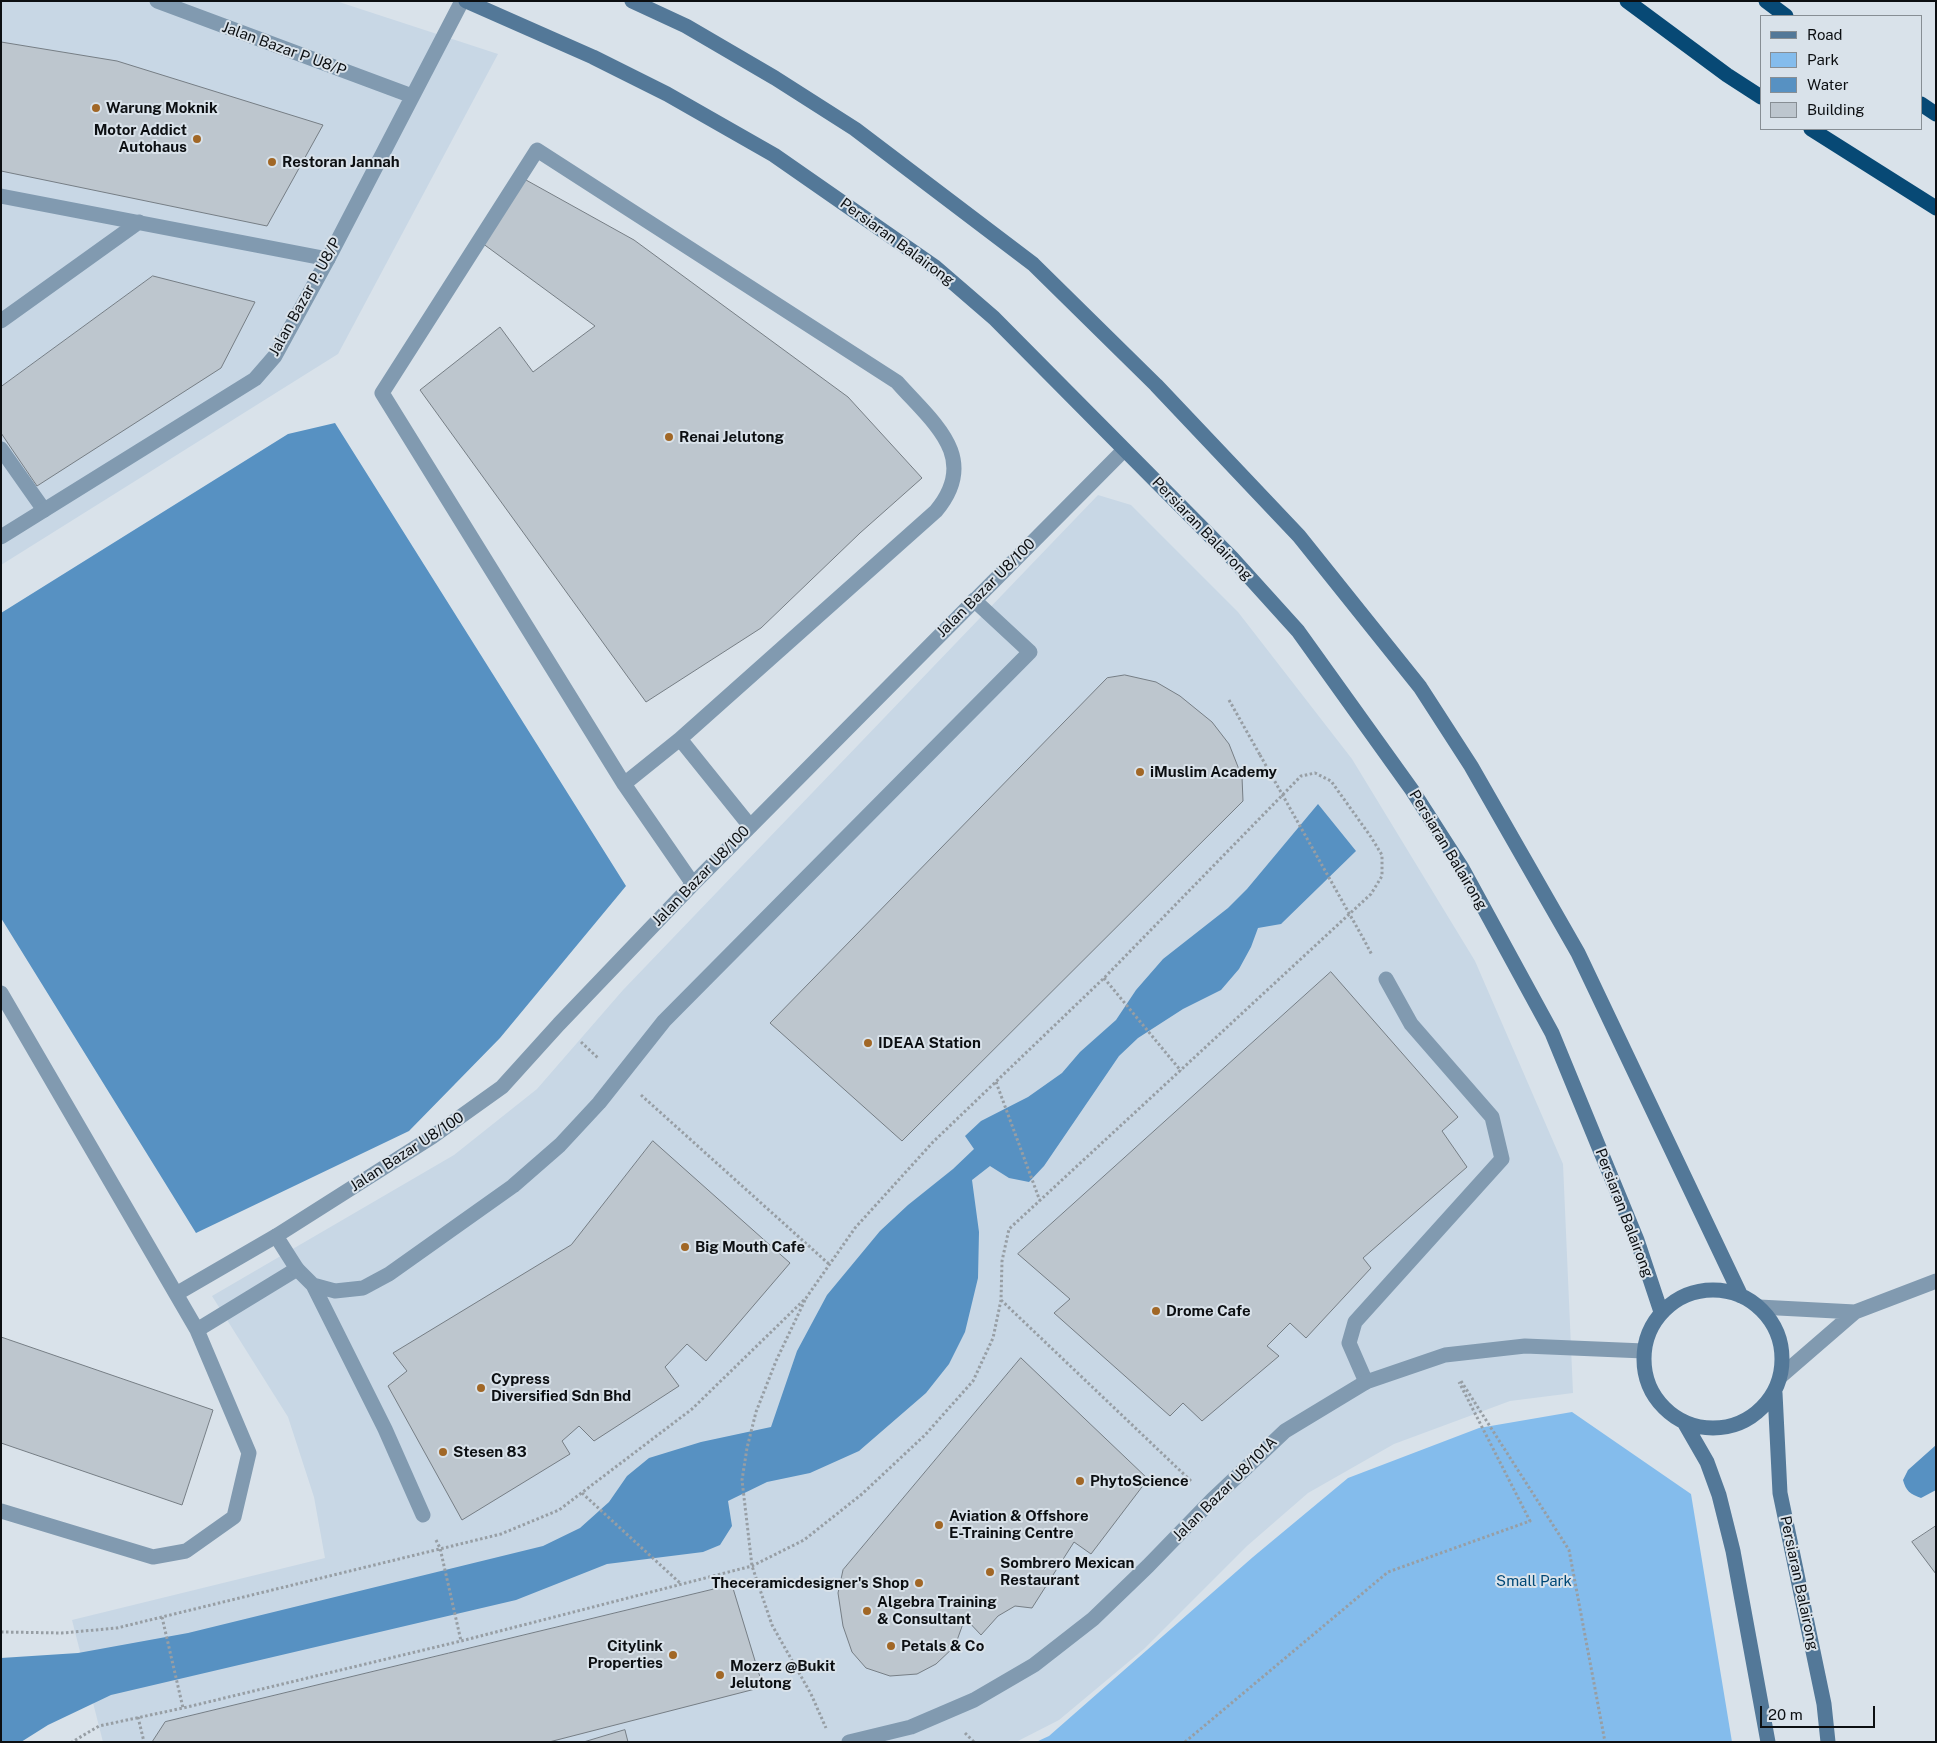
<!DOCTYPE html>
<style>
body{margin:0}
#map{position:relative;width:1937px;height:1743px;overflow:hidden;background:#d9e2ea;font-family:"Public Sans",sans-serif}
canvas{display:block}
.frame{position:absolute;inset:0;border:2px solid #0c0f12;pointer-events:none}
.legend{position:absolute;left:1760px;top:15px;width:162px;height:115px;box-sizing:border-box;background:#d9e2ea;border:1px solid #878e94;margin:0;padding:6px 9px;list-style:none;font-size:15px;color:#0c0f12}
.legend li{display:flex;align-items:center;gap:10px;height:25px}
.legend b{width:25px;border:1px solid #878e94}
.scale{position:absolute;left:1760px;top:1706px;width:115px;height:22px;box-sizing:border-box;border:2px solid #0c0f12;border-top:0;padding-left:6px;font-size:15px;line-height:18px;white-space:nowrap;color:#0c0f12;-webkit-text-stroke:4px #d9e2ea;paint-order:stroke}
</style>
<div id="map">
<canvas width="1937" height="1743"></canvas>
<div class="frame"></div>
<ul class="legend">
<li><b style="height:6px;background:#537898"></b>Road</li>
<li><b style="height:14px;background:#84bcec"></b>Park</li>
<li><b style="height:14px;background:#5791c2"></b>Water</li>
<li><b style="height:14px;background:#bdc6ce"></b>Building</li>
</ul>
<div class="scale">20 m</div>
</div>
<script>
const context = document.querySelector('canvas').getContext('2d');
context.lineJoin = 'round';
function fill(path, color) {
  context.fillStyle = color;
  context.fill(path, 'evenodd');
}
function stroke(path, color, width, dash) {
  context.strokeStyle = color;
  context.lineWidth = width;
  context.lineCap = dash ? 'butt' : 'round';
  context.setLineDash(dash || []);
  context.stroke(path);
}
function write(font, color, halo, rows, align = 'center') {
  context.font = font + ' "Public Sans",sans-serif';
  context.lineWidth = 4;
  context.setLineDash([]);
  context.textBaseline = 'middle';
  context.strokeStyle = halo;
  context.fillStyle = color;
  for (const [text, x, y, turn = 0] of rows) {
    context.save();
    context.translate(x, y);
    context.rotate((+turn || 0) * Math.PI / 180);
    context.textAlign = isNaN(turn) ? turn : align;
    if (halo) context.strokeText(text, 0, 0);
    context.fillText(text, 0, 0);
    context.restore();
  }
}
fill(new Path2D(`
 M1,1H336L498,54L338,354L1,565Z
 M1098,495L1131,505L1238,612L1352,759L1475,961L1563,1164L1573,1393L1510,1401L1394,1444L1308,1493L1247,1546L1144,1649L1059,1720L1016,1742H103L72,1620L325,1558L314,1497L288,1417L212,1296L454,1155L537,1089L623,990Z`), '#c8d7e5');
fill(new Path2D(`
 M1572,1412L1691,1494L1732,1742H1036L1049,1736L1253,1557L1348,1478L1479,1428Z`), '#84bcec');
fill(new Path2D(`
 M335,423L626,886L500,1038L409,1131L196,1233L1,918V613L288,434Z
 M1318,804L1356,851L1281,924L1258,928L1251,947L1239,969L1221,990L1183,1009L1138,1038L1119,1056L1044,1166L1029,1182L1009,1178L990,1166L972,1180L979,1232L978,1278L965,1332L949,1364L926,1393L859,1451L810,1473L767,1482L728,1501L732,1526L720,1545L703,1552L607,1564L516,1600L111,1695L48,1725L21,1742H1V1658L78,1653L188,1633L543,1546L580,1528L609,1502L627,1476L649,1458L701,1442L771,1427L797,1351L827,1295L880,1231L908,1205L953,1169L974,1149L965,1136L981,1121L1028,1097L1062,1073L1080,1052L1116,1020L1136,990L1163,959L1228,908L1247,889Z
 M1936,1445V1490L1921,1498C1910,1494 1906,1491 1903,1480L1908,1470Z`), '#5791c2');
const building = new Path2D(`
 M1,42L117,61L323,125L267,226L1,171Z
 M526,180L634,240L848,397L922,478L860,533L761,628L646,702L420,390L500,327L533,372L595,326L482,243Z
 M153,276L255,302L221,368L37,486L1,433V387Z
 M1125,675L1156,682L1180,696L1212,722L1229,744L1242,777L1243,801L902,1141L770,1023L1107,678Z
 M1331,972L1458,1117L1442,1131L1467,1167L1363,1258L1371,1268L1306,1338L1290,1323L1267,1346L1279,1356L1202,1421L1183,1403L1170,1416L1054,1313L1070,1299L1018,1254Z
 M653,1141L790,1263L706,1361L687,1344L665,1367L679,1386L594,1441L579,1426L562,1441L570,1454L462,1520L388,1386L407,1371L393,1353L571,1245Z
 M1,1337L213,1410L182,1505L1,1443Z
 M1021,1358L1148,1479L1091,1554L1074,1542L1032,1608L1015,1606L998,1616L981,1635L965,1618L955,1646L936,1664L917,1674L890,1676L866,1668L852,1652L843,1626L838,1593L843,1570Z
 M1936,1526V1574L1912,1542Z
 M732,1585L763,1687L549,1742H152L165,1722Z
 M625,1730L628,1742H584Z`);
fill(building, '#bdc6ce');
stroke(building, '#767e85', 1);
stroke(new Path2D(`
 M1229,700L1260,755
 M1363,938L1372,955
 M1104,978L1181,1071
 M581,1042L598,1058
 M996,1082L1040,1201
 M641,1095L830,1265
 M805,1300L776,1361L756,1412L747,1448L742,1480L752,1566L772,1625L811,1694L826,1728
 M1001,1300L1191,1481
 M1461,1381L1569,1550L1605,1742
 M582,1493L680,1583
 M436,1540L440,1548L461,1641
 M162,1617L183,1708
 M1,1632L62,1633L117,1628L501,1534L559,1510L692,1409L806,1298L855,1228L933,1142L1104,978L1301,776L1315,773L1331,781L1371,837L1382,855V876L1371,894L1009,1229L1002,1261L1001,1300L993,1338L973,1381L925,1435L862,1494L804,1540L752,1566L461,1641L183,1708L99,1726L72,1742
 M138,1717L144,1742
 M965,1733L974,1742
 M1185,1742L1388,1572L1530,1521L1459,1382`), '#979ea4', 3, [2.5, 2.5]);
stroke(new Path2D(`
 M537,150L897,382C932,422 981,457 936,511L680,739L624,784L382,393Z
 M1,196L328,259
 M1,321L139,222
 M1,449L44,510
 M680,739L750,826
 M624,784L693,884
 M1,993L197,1330L249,1453L234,1517L186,1551L153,1557L1,1511
 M313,1285L385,1429L423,1515
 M176,1294L276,1236
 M197,1330L297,1269L313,1285L335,1291L363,1288L389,1274L513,1186L560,1145L599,1103L664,1021L1030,652L974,600
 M1366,1382L1349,1343L1355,1322L1502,1159L1492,1117L1411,1024L1386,979`), '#819ab0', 15);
stroke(new Path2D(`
 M157,1L412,96
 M1,537L255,379L275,356L328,259L462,1
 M297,1269L276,1236L432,1137L502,1087L559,1024L693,884L1124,450
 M1759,1307L1855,1312
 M1781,1376L1855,1312L1936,1281
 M849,1742L911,1727L974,1700L1034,1665L1093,1619L1148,1566L1212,1500L1285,1431L1366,1382L1445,1355L1525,1346L1644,1351`), '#819ab0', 15);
stroke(new Path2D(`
 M466,1L593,57L667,94L774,155L935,267L994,318L1232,558L1298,631L1412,790L1462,868L1552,1033L1637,1240L1661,1312
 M632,1L686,26L775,78L855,129L1033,264L1156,385L1299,536L1420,687L1471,766L1578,953L1741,1296
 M1644 1359a69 69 0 1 1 138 0a69 69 0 1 1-138 0Z
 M1775,1393L1780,1493L1824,1704L1828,1742
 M1684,1422L1707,1462L1719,1495L1733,1551L1768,1742`), '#537898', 15);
stroke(new Path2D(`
 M1627,1L1727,75L1761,97
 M1766,1L1786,16
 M1921,104L1936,114
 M1811,129L1936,208`), '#074975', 15);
stroke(new Path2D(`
 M1260,755L1363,938`), '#979ea4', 3, [2.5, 2.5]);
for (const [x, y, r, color] of [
 [96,108,5,"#a16726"],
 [197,139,5,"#a16726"],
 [272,162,5,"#a16726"],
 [669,437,5,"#a16726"],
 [1140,772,5,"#a16726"],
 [868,1043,5,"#a16726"],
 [685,1247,5,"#a16726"],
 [1156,1311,5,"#a16726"],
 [481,1388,5,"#a16726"],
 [443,1452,5,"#a16726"],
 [1080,1481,5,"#a16726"],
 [939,1525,5,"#a16726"],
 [990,1572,5,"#a16726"],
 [919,1583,5,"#a16726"],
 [867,1611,5,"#a16726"],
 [891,1646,5,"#a16726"],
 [673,1655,5,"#a16726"],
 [720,1675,5,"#a16726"]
]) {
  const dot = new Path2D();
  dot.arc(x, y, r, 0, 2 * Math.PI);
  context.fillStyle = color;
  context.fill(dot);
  stroke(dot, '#d9e2ea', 2);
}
write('15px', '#0c0f12', '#d9e2ea', [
 ["Jalan Bazar P U8/P",284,49,20],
 ["Persiaran Balairong",897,242,36],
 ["Jalan Bazar P. U8/P",305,297,-61],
 ["Persiaran Balairong",1202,529,46],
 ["Jalan Bazar U8/100",986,588,-45],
 ["Persiaran Balairong",1448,850,59],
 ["Jalan Bazar U8/100",701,876,-46],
 ["Jalan Bazar U8/100",407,1152,-33],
 ["Persiaran Balairong",1624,1213,69],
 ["Jalan Bazar U8/101A",1225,1489,-45],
 ["Persiaran Balairong",1799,1583,78]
]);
write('bold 15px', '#0c0f12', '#d9e2ea', [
 ["Warung Moknik",106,108],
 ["Motor Addict",187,130,"right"],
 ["Autohaus",187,147,"right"],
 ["Restoran Jannah",282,162],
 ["Renai Jelutong",679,437],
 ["iMuslim Academy",1150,772],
 ["IDEAA Station",878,1043],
 ["Big Mouth Cafe",695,1247],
 ["Drome Cafe",1166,1311],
 ["Cypress",491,1379],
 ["Diversified Sdn Bhd",491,1396],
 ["Stesen 83",453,1452],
 ["PhytoScience",1090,1481],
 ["Aviation & Offshore",949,1516],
 ["E-Training Centre",949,1533],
 ["Sombrero Mexican",1000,1563],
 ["Restaurant",1000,1580],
 ["Theceramicdesigner's Shop",909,1583,"right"],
 ["Algebra Training",877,1602],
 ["& Consultant",877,1619],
 ["Citylink",663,1646,"right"],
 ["Properties",663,1663,"right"],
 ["Petals & Co",901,1646],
 ["Mozerz @Bukit",730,1666],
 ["Jelutong",730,1683]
], 'left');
write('15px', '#004876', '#d9e2ea', [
 ["Small Park",1534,1581]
]);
</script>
